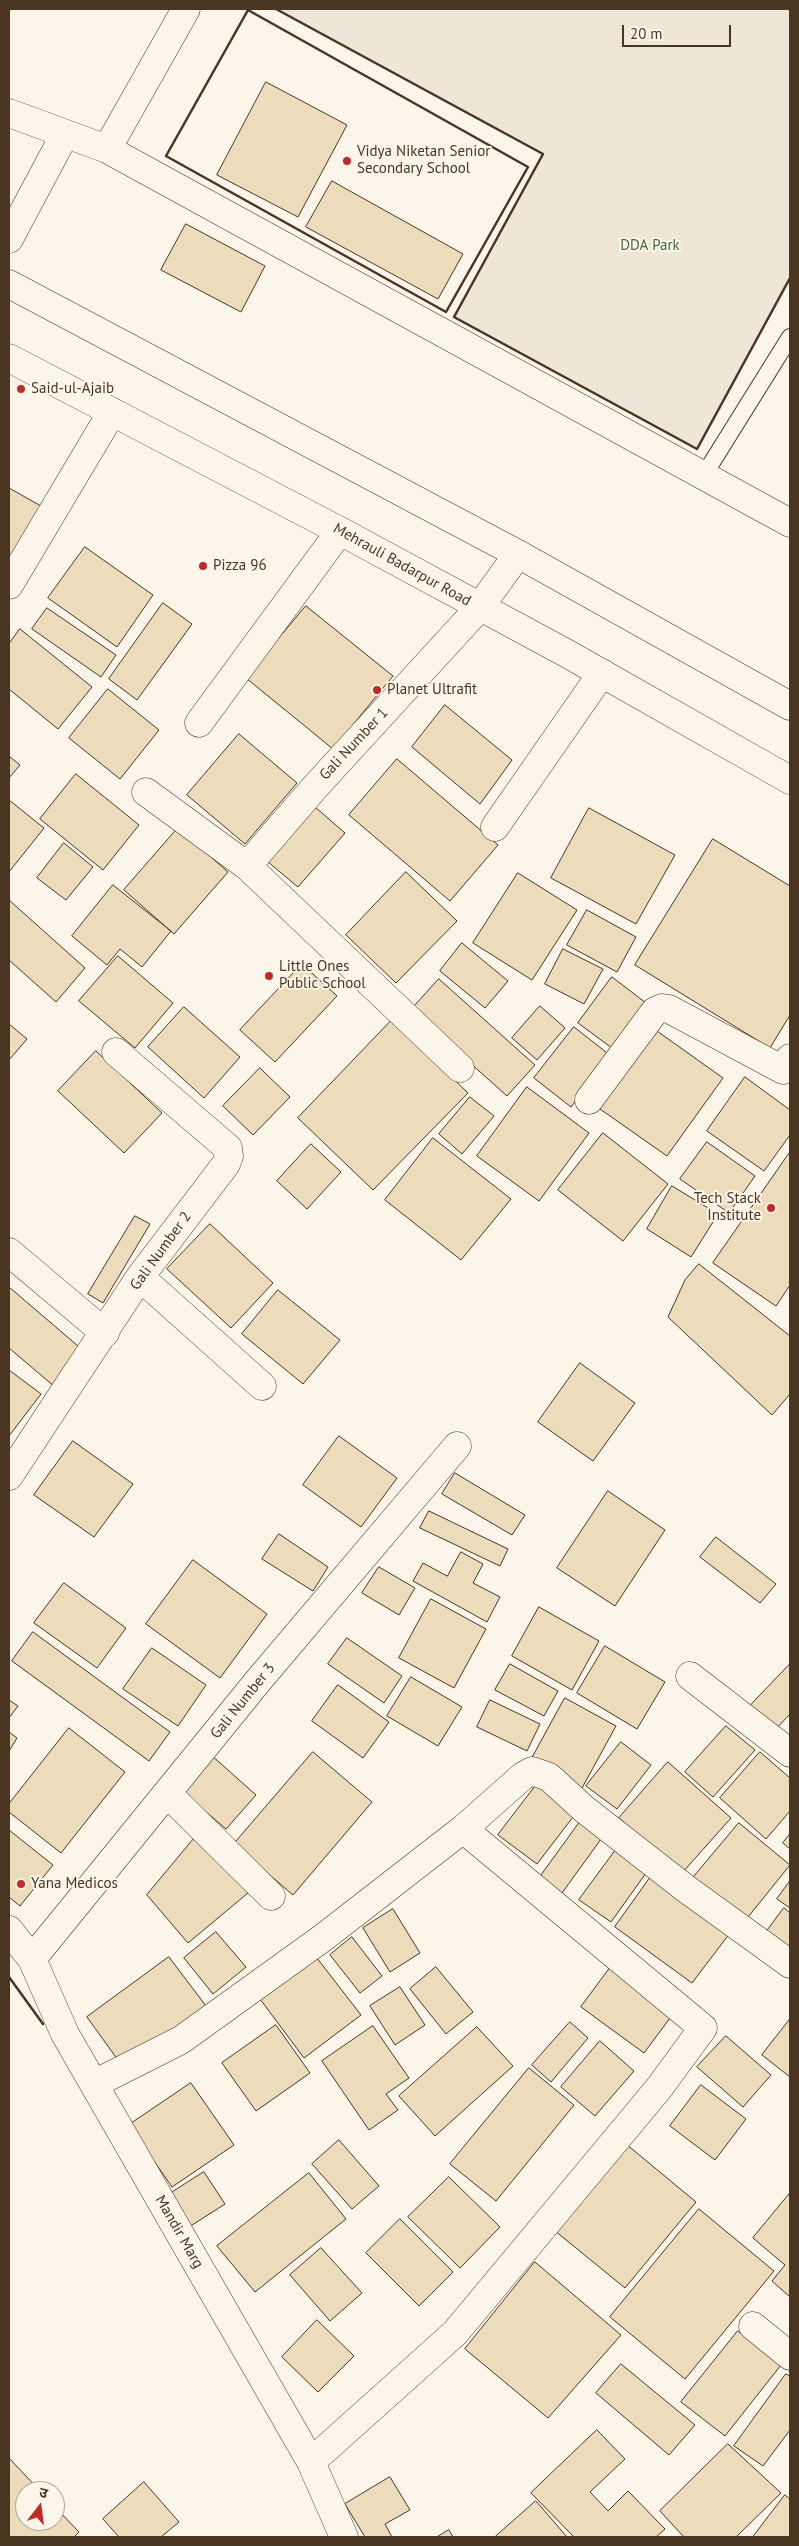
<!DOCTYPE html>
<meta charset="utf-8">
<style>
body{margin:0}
#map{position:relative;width:799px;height:2546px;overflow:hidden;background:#fbf6e9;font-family:"PT Sans","Noto Sans Devanagari",sans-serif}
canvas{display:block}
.frame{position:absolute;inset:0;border:10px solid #4a3520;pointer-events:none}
.north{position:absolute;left:15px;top:2481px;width:50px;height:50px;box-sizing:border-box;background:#fbf6e9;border:1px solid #b4a999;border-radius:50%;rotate:15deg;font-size:14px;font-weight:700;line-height:20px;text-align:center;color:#4a3520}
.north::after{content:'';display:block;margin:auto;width:18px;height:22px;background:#c62828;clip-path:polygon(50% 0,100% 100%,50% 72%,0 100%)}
.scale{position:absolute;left:622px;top:25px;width:109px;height:22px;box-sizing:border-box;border:2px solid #4a3520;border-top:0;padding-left:6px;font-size:15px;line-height:18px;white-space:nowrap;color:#4a3520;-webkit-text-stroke:4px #fbf6e9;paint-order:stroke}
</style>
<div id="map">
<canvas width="799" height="2546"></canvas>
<div class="frame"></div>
<div class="north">उ</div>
<div class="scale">20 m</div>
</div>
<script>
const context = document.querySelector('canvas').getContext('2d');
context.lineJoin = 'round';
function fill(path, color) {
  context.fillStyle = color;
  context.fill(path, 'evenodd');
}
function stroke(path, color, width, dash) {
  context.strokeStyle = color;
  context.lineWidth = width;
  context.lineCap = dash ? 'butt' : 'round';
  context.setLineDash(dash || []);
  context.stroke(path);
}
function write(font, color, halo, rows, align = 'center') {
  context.font = font + ' "PT Sans",sans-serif';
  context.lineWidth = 4;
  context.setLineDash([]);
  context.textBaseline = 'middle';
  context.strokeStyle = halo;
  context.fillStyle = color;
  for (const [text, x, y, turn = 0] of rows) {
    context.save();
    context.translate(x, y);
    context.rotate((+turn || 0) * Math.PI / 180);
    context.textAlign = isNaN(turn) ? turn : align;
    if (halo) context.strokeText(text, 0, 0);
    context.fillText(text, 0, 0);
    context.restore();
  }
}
const green = new Path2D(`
 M276,9H790V278L697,449L454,317L543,154Z`);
fill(green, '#ede6d9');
stroke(green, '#887966', 1);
const building = new Path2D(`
 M266,82L347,125L298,217L217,175Z
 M332,181L463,254L438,299L306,227Z
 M186,224L265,266L241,312L161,270Z
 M9,488L41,506L9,563Z
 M85,547L153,595L117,647L48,598Z
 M163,603L192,624L137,700L109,679Z
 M306,606L393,676L333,749L246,678Z
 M47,608L116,655L101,677L32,629Z
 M20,629L92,687L58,729L9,689V644Z
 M108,689L159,730L120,779L69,738Z
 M445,705L512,760L480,804L412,747Z
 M239,734L297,783L245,844L187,795Z
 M9,756L20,765L9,778Z
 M397,759L498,845L450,901L349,815Z
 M76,774L139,825L103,870L40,819Z
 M9,800L44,828L9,872Z
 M315,807L345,833L298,887L268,862Z
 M589,808L675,855L636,924L551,878Z
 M178,828L228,872L174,934L124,890Z
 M713,839L790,886V1015L770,1048L635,965Z
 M64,843L93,867L66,900L37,878Z
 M406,872L457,921L396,983L346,935Z
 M518,873L577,910L532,980L473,943Z
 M113,885L171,931L142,967L120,949L107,965L72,936Z
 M9,900L85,968L56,1002L9,960Z
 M587,910L636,937L617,972L567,945Z
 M462,943L508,981L485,1008L440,971Z
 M563,949L603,969L584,1004L545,984Z
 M118,956L173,1003L135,1048L79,1001Z
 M302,964L337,996L275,1062L240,1030Z
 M612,977L650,1006L616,1051L578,1023Z
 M439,979L535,1065L507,1096L411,1010Z
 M540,1006L565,1028L537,1060L512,1038Z
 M184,1007L240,1057L204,1098L148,1047Z
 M392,1020L468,1093L373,1190L298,1118Z
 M9,1024L27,1039L9,1060Z
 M574,1027L611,1056L571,1107L534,1078Z
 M657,1031L723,1078L667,1156L600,1109Z
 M96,1051L162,1113L124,1153L58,1091Z
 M260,1068L290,1097L253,1135L223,1106Z
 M745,1077L790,1110V1135L764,1171L707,1131Z
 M527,1087L589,1133L539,1201L477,1156Z
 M470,1097L494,1116L462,1154L439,1134Z
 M603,1133L668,1184L623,1241L558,1190Z
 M433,1138L511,1199L461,1260L385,1200Z
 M707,1142L755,1176L729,1213L680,1179Z
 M311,1144L341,1172L307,1209L277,1181Z
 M790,1152V1285L776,1306L713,1263Z
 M672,1186L718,1214L691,1257L647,1229Z
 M135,1216L150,1224L103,1303L88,1294Z
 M210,1224L273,1283L231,1328L167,1269Z
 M699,1264L790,1336V1394L772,1415L668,1317L685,1280Z
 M9,1287L85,1352L55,1387L9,1348Z
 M278,1290L340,1340L303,1384L242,1334Z
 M580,1363L635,1403L593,1461L538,1422Z
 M9,1370L41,1394L9,1436Z
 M339,1436L397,1478L361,1527L303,1485Z
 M73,1441L133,1484L94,1537L34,1495Z
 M455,1473L525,1515L512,1535L442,1494Z
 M608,1491L665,1530L615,1606L557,1568Z
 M429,1511L508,1549L500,1566L420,1528Z
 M279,1534L328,1567L313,1591L262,1559Z
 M716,1537L776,1584L760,1603L700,1557Z
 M461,1552L483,1564L473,1583L500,1597L487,1622L413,1581L423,1563L447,1576Z
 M193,1560L267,1614L220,1678L146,1624Z
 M379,1567L415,1588L399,1615L362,1593Z
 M64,1583L126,1628L97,1668L34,1623Z
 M431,1599L486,1629L454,1688L399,1658Z
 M539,1607L599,1641L572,1690L512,1656Z
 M33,1632L170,1732L149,1761L12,1661Z
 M347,1638L402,1676L384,1703L328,1664Z
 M605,1646L665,1682L637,1729L577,1693Z
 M152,1648L206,1685L178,1726L123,1689Z
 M510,1664L558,1691L544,1716L495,1690Z
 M790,1664V1714L774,1731L749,1707Z
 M411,1677L462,1707L438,1746L387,1716Z
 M338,1685L389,1722L363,1758L312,1721Z
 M565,1698L616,1726L582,1788L531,1760Z
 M9,1700L18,1706L9,1718Z
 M490,1700L540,1724L527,1751L477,1727Z
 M726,1726L755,1750L713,1797L685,1772Z
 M69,1728L125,1772L61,1853L9,1812V1804Z
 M9,1732L17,1738L9,1751Z
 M621,1742L651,1765L617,1809L586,1786Z
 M313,1752L372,1802L293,1895L234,1844Z
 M760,1752L790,1778V1811L766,1839L720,1798Z
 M210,1754L256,1795L226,1829L179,1789Z
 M668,1762L731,1818L682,1873L619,1818Z
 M537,1784L576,1813L537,1864L498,1835Z
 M582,1819L604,1835L562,1893L540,1877Z
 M739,1823L790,1865L744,1922L692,1879Z
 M9,1830L53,1865L20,1906L9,1897Z
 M790,1834V1849L783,1843Z
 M197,1835L248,1893L188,1943L147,1895Z
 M615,1851L646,1873L611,1922L579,1900Z
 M652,1875L730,1933L692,1983L615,1927Z
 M790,1881V1908L777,1899Z
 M784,1908L790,1913V1953L764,1935Z
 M393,1909L420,1953L390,1972L363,1928Z
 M216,1932L246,1967L213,1994L184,1958Z
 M352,1937L382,1976L360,1993L330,1955Z
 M313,1953L361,2015L304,2058L257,1995Z
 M169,1957L206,2006L123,2067L87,2017Z
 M613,1964L676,2010L644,2053L581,2007Z
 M436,1967L473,2012L446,2034L410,1989Z
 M400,1987L425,2025L395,2045L370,2006Z
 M790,2019V2077L762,2055Z
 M570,2022L588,2038L551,2082L532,2065Z
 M276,2025L310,2073L256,2111L222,2063Z
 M373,2026L409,2078L386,2094L398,2110L369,2130L322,2061Z
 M477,2027L513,2066L435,2136L399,2096Z
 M726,2036L771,2075L743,2107L697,2067Z
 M600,2041L634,2071L595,2116L561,2087Z
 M529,2068L574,2105L496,2201L450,2164Z
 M191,2083L234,2145L172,2187L129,2125Z
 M701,2085L746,2119L715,2160L670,2126Z
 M620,2139L696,2202L625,2288L549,2226Z
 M339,2140L379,2186L352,2209L312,2164Z
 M204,2172L225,2204L189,2227L168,2195Z
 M309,2173L346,2219L255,2292L217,2246Z
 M449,2177L500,2227L460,2268L408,2217Z
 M790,2193V2297L772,2281L785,2265L753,2238Z
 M699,2209L774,2271L685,2379L610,2317Z
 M400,2219L453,2272L419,2306L366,2253Z
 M321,2248L362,2293L330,2321L290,2275Z
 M535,2262L621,2335L548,2418L465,2349Z
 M317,2320L354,2356L318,2392L282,2357Z
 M738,2331L781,2365L725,2436L681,2402Z
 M621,2364L695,2425L669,2455L596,2393Z
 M786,2374L790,2376V2430L763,2466L734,2446Z
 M597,2430L625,2459L590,2492L608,2511L628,2491L665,2529L656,2537H574L531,2493Z
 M728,2444L781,2493L736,2537H684L660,2511Z
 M9,2458L40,2491H25V2521H55V2507L79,2532L74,2537H9Z
 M390,2477L410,2510L385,2524L392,2537H365L345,2504Z
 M144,2482L179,2522L161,2537H119L103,2519Z
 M785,2495L790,2499V2537H753Z
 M536,2501L567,2537H495Z
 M449,2530L453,2537H437Z`);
fill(building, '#ecdcbc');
stroke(building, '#4a3520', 1);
const lane = new Path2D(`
 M704,475L790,337`);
const street = new Path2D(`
 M9,113L107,149L790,523
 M107,149L186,9
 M9,239L65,134
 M9,585L112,412
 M199,723L340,531
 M146,792L247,866L460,1068
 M495,827L602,673
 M247,866L315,787L479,608L518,554
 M589,1100L655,1011L662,1008L669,1009L783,1070L790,1058
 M9,1252L105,1333
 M140,1277L262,1386
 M9,1476L140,1277L226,1164L229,1156L228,1148L116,1052
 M690,1676L790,1753
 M167,1793L271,1896
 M9,1930L32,1959L65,2034L311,2462L344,2537
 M32,1959L258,1681L457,1446
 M94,2084L181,2040L324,1937L463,1829L523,1776L532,1771L549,1777L584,1809L685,1888L790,1964
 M753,2326L790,2356
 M311,2462L455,2333L659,2088L703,2028L463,1829`);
const primary = new Path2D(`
 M9,284L518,554L790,706
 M9,358L340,531L566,653L790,780`);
stroke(lane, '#4a3520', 18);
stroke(street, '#4a3520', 29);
stroke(primary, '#4a3520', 29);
stroke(lane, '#fbf6e9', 16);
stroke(street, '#fbf6e9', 28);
stroke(primary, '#fbf6e9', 28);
stroke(new Path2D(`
 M276,9L543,154L454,317L697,449L790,278
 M248,10L528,167L446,312L166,156Z
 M9,1977L43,2024`), '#4a3520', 2.5);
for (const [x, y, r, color] of [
 [347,161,5,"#c62828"],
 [21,389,5,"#c62828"],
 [203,566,5,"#c62828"],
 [377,690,5,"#c62828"],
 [269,976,5,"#c62828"],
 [771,1208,5,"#c62828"],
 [21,1884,5,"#c62828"]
]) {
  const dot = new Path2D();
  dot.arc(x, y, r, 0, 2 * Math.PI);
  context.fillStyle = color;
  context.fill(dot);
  stroke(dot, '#fbf6e9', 2);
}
write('15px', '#4a3520', '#fbf6e9', [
 ["Vidya Niketan Senior",357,152],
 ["Secondary School",357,169],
 ["Said-ul-Ajaib",31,389],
 ["Pizza 96",213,566],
 ["Planet Ultrafit",387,690],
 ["Little Ones",279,967],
 ["Public School",279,984],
 ["Tech Stack",761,1199,"right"],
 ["Institute",761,1216,"right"],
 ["Yana Medicos",31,1884]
], 'left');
write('15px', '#436837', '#fbf6e9', [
 ["DDA Park",650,246]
]);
write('15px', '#4a3520', '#fbf6e9', [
 ["Mehrauli Badarpur Road",402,565,29],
 ["Gali Number 1",354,744,-47],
 ["Gali Number 2",161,1251,-54],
 ["Gali Number 3",243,1701,-51],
 ["Mandir Marg",179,2232,60]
]);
</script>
